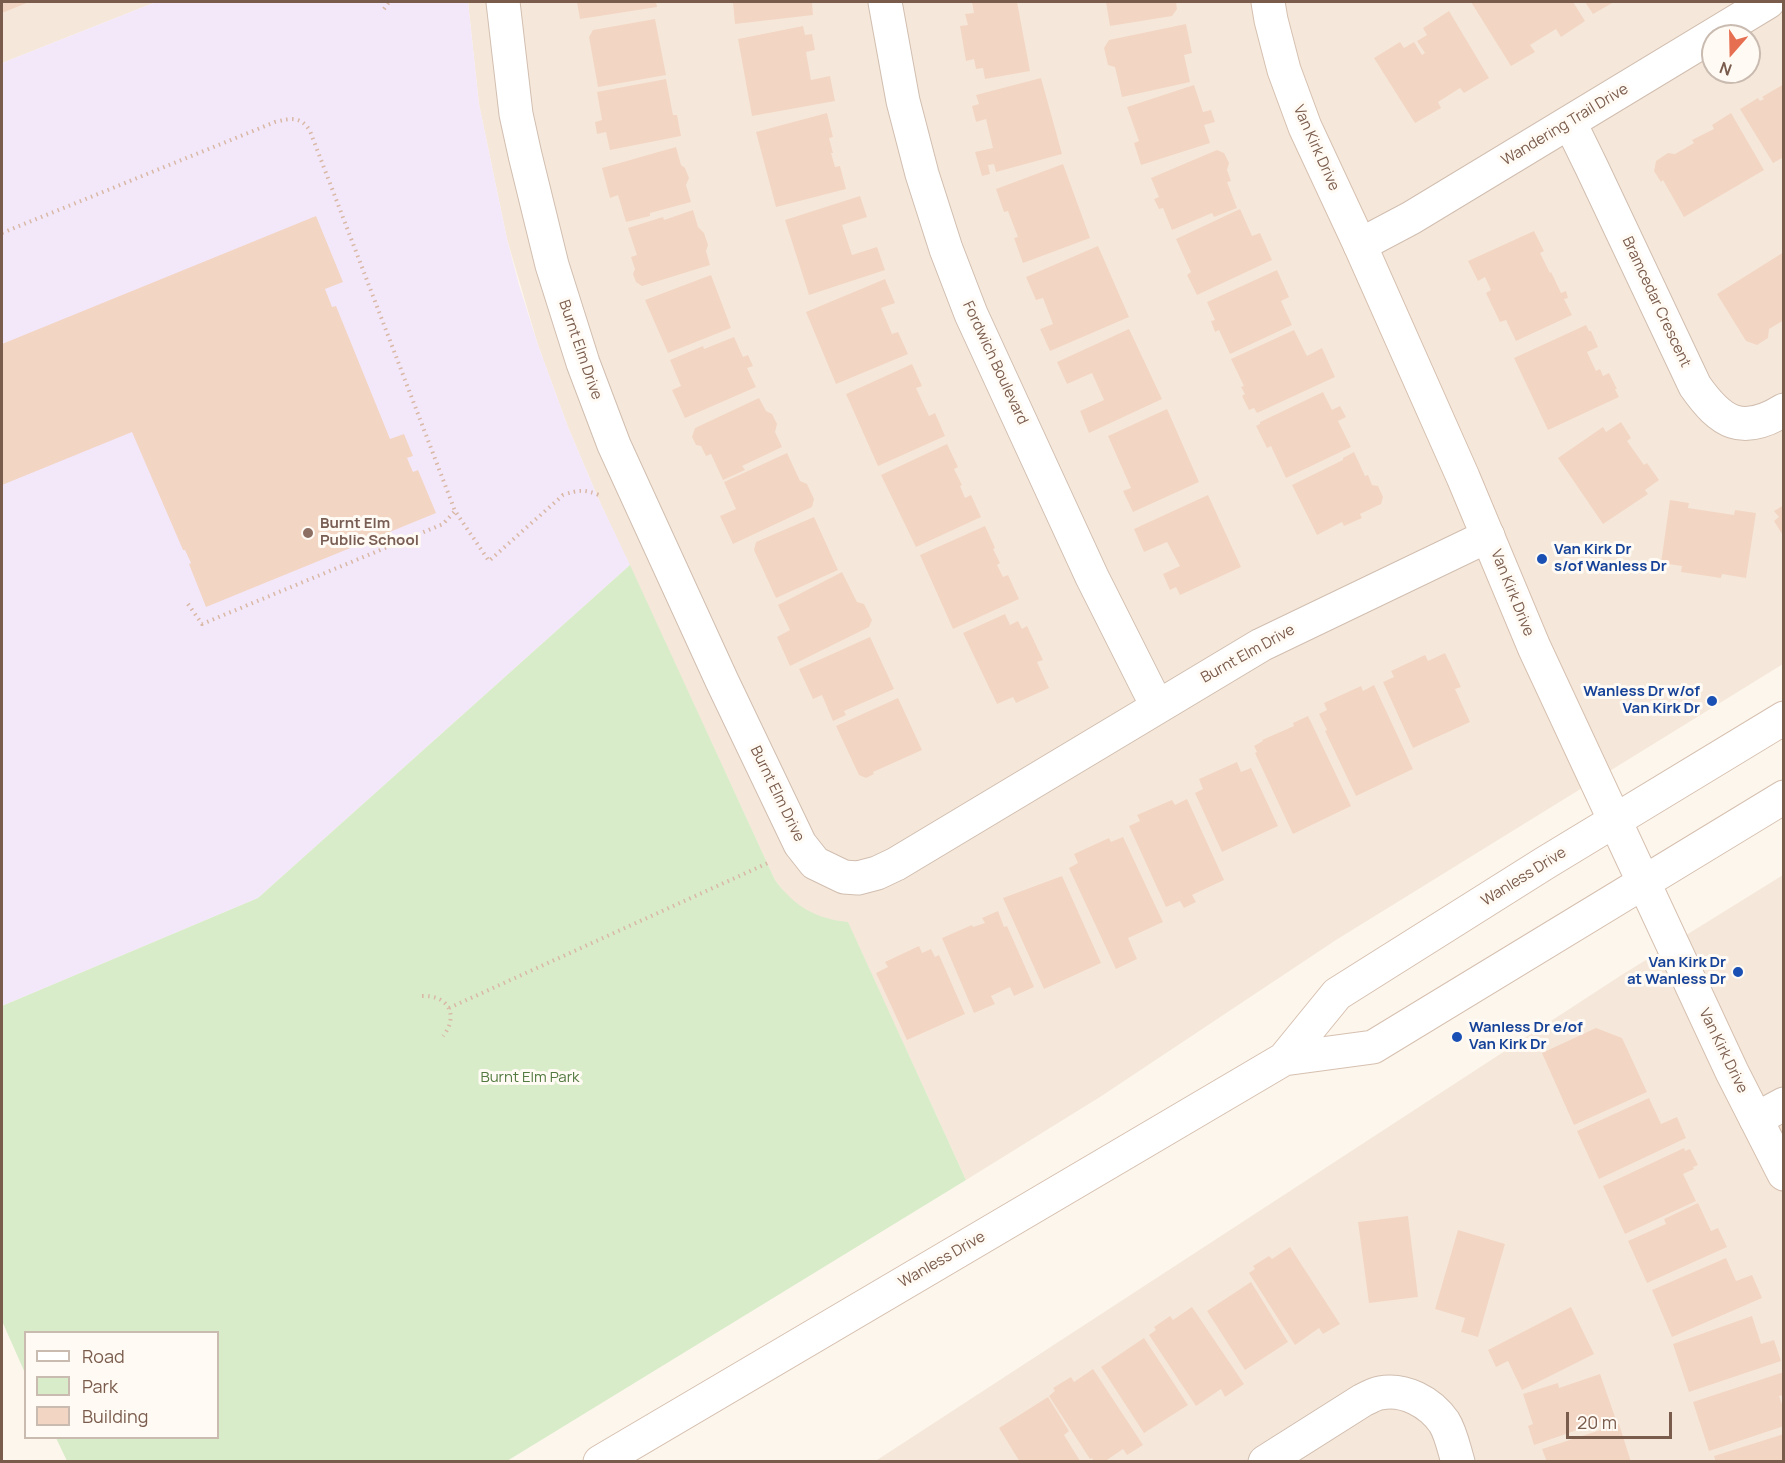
<!DOCTYPE html>
<style>
body{margin:0}
#map{position:relative;width:1785px;height:1463px;overflow:hidden;background:#fdf6ec;font-family:Manrope,sans-serif}
canvas{display:block}
.frame{position:absolute;inset:0;border:3px solid #7a5c4d;pointer-events:none}
.legend{position:absolute;left:24px;top:1331px;width:195px;height:108px;box-sizing:border-box;background:#fffaf3;border:2px solid #cabbb1;margin:0;padding:8px 10px;list-style:none;font-size:18px;color:#7a5c4d}
.legend li{display:flex;align-items:center;gap:12px;height:30px}
.legend b{width:30px;border:2px solid #cabbb1}
.north{position:absolute;left:1701px;top:24px;width:60px;height:60px;box-sizing:border-box;background:#fffaf3;border:2px solid #cabbb1;border-radius:50%;rotate:200deg;font-size:16px;font-weight:700;line-height:24px;text-align:center;color:#7a5c4d}
.north::after{content:'';display:block;margin:auto;width:21px;height:27px;background:#e76f51;clip-path:polygon(50% 0,100% 100%,50% 72%,0 100%)}
.scale{position:absolute;left:1566px;top:1412px;width:106px;height:27px;box-sizing:border-box;border:3px solid #7a5c4d;border-top:0;padding-left:8px;font-size:18px;line-height:21px;white-space:nowrap;color:#7a5c4d;-webkit-text-stroke:4px #fffaf3;paint-order:stroke}
</style>
<div id="map">
<canvas width="1785" height="1463"></canvas>
<div class="frame"></div>
<ul class="legend">
<li><b style="height:8px;background:#fff"></b>Road</li>
<li><b style="height:16px;background:#d8ecc9"></b>Park</li>
<li><b style="height:16px;background:#f3d5c3"></b>Building</li>
</ul>
<div class="north">N</div>
<div class="scale">20 m</div>
</div>
<script>
const context = document.querySelector('canvas').getContext('2d');
context.lineJoin = 'round';
function fill(path, color) {
  context.fillStyle = color;
  context.fill(path, 'evenodd');
}
function stroke(path, color, width, dash) {
  context.strokeStyle = color;
  context.lineWidth = width;
  context.lineCap = dash ? 'butt' : 'round';
  context.setLineDash(dash || []);
  context.stroke(path);
}
function write(font, color, halo, rows, align = 'center') {
  context.font = font + ' Manrope,sans-serif';
  context.lineWidth = 6;
  context.setLineDash([]);
  context.textBaseline = 'middle';
  context.strokeStyle = halo;
  context.fillStyle = color;
  for (const [text, x, y, turn = 0] of rows) {
    context.save();
    context.translate(x, y);
    context.rotate((+turn || 0) * Math.PI / 180);
    context.textAlign = isNaN(turn) ? turn : align;
    if (halo) context.strokeText(text, 0, 0);
    context.fillText(text, 0, 0);
    context.restore();
  }
}
fill(new Path2D(`
 M2,2H156L2,63Z
 M468,2H1783V664L1336,940L1100,1097L966,1180L848,923L831,921L812,914L797,905L785,893L775,880L599,500L568,427L538,345L507,239L479,104ZM1713,36H1749V72H1713Z
 M1783,875V1461L874,1462L1620,976Z`), '#f5e8da');
fill(new Path2D(`
 M156,2H468L479,104L507,239L519,285L538,345L568,427L599,500L630,565L258,898L2,1006V63Z`), '#f3e8fa');
fill(new Path2D(`
 M630,565L775,880C794,906 816,919 848,922L966,1180L507,1461H67L56,1438H218V1332H26L25,1373L2,1321V1006L258,898Z`), '#d8ecc9');
fill(new Path2D(`
 M2,2H29L2,13Z
 M577,2H656L657,7L580,19Z
 M733,2H812L813,15L735,24Z
 M972,2H1017L1030,71L985,79L983,68L976,69L974,59L966,61L960,26L968,25L965,14L974,13Z
 M1106,2H1176L1177,9L1172,16L1110,26Z
 M1471,2H1573L1585,21L1561,37L1556,29L1530,45L1535,52L1511,66Z
 M1585,2H1614L1593,14Z
 M1449,11L1489,78L1464,93L1460,88L1438,102L1441,108L1415,123L1374,58L1400,42L1404,48L1414,42L1422,55L1425,53L1417,41L1427,35L1423,28Z
 M655,19L666,75L598,87L589,37L593,30Z
 M1186,24L1192,53L1184,55L1190,82L1122,97L1115,67L1108,65L1104,48L1109,40Z
 M803,26L805,35L812,34L815,50L806,52L811,80L830,76L835,101L752,116L738,39Z
 M1041,78L1062,154L996,172L994,164L988,165L990,174L982,176L975,152L993,148L986,119L976,122L972,106L979,104L976,95Z
 M666,79L673,115H677L681,136L610,150L606,132L597,134L595,122L602,120L597,92Z
 M1784,84V157L1773,163L1740,109L1758,98L1760,101L1764,99L1762,97Z
 M1194,85L1203,112L1211,110L1215,122L1204,125L1210,143L1141,165L1134,143L1139,141L1127,107Z
 M827,113L833,137L829,138L833,153H831L835,167L840,166L846,189L776,207L756,132Z
 M1731,113L1764,170L1684,217L1663,180L1661,182L1654,171L1656,161L1668,153L1675,154L1694,143L1692,140L1714,129L1712,125Z
 M676,147L681,165L685,168L689,178L686,185L691,202L650,213V216L626,222L618,195L610,198L602,168Z
 M1217,150L1224,153L1229,163L1227,170L1231,181L1227,182L1237,208L1214,217L1212,213L1172,230L1163,208L1159,209L1154,199L1159,197L1151,178Z
 M1063,164L1090,238L1023,263L1014,238L1018,237L1008,211L1004,212L996,189Z
 M860,196L867,217L842,225L852,255L877,247L885,270L809,295L785,220Z
 M1240,209L1252,236L1260,233L1272,260L1197,295L1187,275L1191,272L1176,239Z
 M693,210L698,227L704,233L708,245L706,251L710,265L642,286L636,282L633,274L635,269L631,257L637,255L628,228L663,217L664,220Z
 M316,216L343,282L325,289L332,307L336,306L390,439L404,434L413,456L407,458L413,472L418,470L436,513L206,607L189,564L191,563L185,550H183L132,432L2,485V344Z
 M1534,231L1544,251L1540,253L1550,273L1551,272L1561,293L1566,291L1568,298L1564,299L1572,315L1516,341L1506,320L1500,322L1486,293L1491,290L1485,277L1478,281L1468,261Z
 M1098,246L1129,317L1050,351L1040,329L1053,324L1043,298L1036,300L1026,277Z
 M1784,252V320L1769,329L1768,338L1757,345L1746,341L1717,294Z
 M1277,270L1289,297L1281,301L1292,325L1230,354L1219,330L1215,332L1211,321L1215,320L1207,302Z
 M711,275L731,328L668,353L645,300Z
 M885,279L895,303L881,308L892,334L898,332L908,354L836,384L806,312Z
 M1586,325L1589,331H1591L1598,347L1587,352L1596,371L1600,369L1603,376L1609,373L1617,389H1615L1619,397L1548,430L1514,358Z
 M1129,329L1162,399L1089,433L1080,411L1104,400L1092,373L1067,384L1057,362Z
 M1294,330L1307,356L1322,348L1335,377L1257,413L1254,408L1249,410L1242,396L1245,394L1241,387L1244,386L1231,359Z
 M734,337L743,357L748,355L753,366L747,368L756,387L685,418L672,390L681,386L670,360L703,346L704,349Z
 M912,364L922,386L916,388L929,416L935,413L945,436L878,466L846,394Z
 M1323,392L1332,410L1340,406L1346,417L1338,421L1351,447L1286,478L1271,446L1267,448L1256,426L1260,424V422Z
 M759,398L766,411L772,414L777,424L775,432L782,447L742,466L745,470L723,480L711,454L706,456L701,446L696,445L692,437L695,428Z
 M1167,409L1199,482L1133,512L1123,491L1131,488L1108,436Z
 M1621,422L1631,438L1627,441L1644,465L1647,463L1659,480L1645,490L1648,494L1603,524L1558,458L1603,427L1606,432Z
 M947,444L958,467L954,469L962,485L960,486L965,498L971,495L981,517L916,547L881,475Z
 M1354,452L1365,476L1368,475L1372,485L1378,486L1383,497L1381,504L1360,514L1362,518L1344,526L1342,522L1317,535L1292,485L1343,460V458Z
 M787,453L800,481L807,484L814,499L812,507L733,544L720,516L736,509L724,482Z
 M1208,495L1241,567L1180,595L1176,587L1170,590L1163,574L1180,566L1167,542L1144,552L1134,529Z
 M1670,500L1689,503L1688,508L1734,515L1735,510L1756,513L1746,578L1722,574L1721,578L1681,572L1682,566L1661,563Z
 M1784,505V537L1774,521L1779,517L1774,511Z
 M814,517L838,570L776,598L754,550L756,542Z
 M985,526L995,548L993,549L1000,563L997,565L1003,577L1008,575L1019,599L953,629L920,555Z
 M842,572L857,602L864,604L872,620L869,627L790,666L777,637L790,630L778,605Z
 M1005,614L1010,625L1018,621L1022,629L1027,626L1043,660L1037,662L1049,688L1016,703L1013,697L997,704L963,633Z
 M870,637L894,689L844,711L846,715L833,721L822,695L813,699L799,669Z
 M1445,653L1461,687L1455,689L1470,722L1413,748L1383,682L1394,677L1391,671L1425,655L1428,661Z
 M1374,685L1413,769L1356,796L1325,731L1327,730L1319,714L1327,710L1324,703L1361,686L1363,691Z
 M898,698L922,750L873,772L874,774L866,778L859,775L836,726Z
 M1308,716L1351,806L1293,834L1255,753L1257,752L1254,746L1263,741L1262,740L1294,726L1293,723Z
 M1237,762L1241,772L1251,768L1278,826L1222,852L1195,793L1203,789L1199,779Z
 M1187,799L1224,880L1192,895L1196,902L1184,908L1180,901L1166,907L1129,826L1140,821L1137,815L1172,800L1175,805Z
 M1123,837L1163,922L1128,938L1137,959L1116,969L1069,868L1078,863L1074,854L1109,838L1111,842Z
 M1062,876L1101,963L1044,989L1003,898Z
 M998,911L1004,927L1007,926L1034,987L1014,996L1010,987L991,996L995,1004L974,1013L942,938L972,925L973,927L985,923L982,918Z
 M919,946L922,953L931,949L935,957L939,955L965,1014L907,1040L876,973L888,967L885,962Z
 M1596,1028L1622,1038L1647,1092L1574,1125L1542,1053Z
 M1649,1098L1661,1124L1677,1117L1686,1138L1599,1179L1577,1131Z
 M1684,1148L1685,1151L1690,1149L1698,1165L1693,1167L1694,1169L1683,1174L1696,1201L1625,1234L1603,1186Z
 M1698,1203L1711,1231L1718,1228L1727,1247L1647,1283L1628,1241L1666,1224L1664,1219Z
 M1408,1216L1418,1297L1369,1303L1358,1222Z
 M1458,1230L1505,1244L1478,1337L1461,1332L1465,1318L1435,1309Z
 M1290,1247L1340,1324L1323,1334L1319,1328L1295,1345L1249,1273L1255,1269L1253,1266L1269,1256L1272,1259Z
 M1726,1258L1736,1281L1752,1275L1762,1298L1672,1337L1652,1290Z
 M1251,1282L1288,1342L1245,1370L1207,1311Z
 M1192,1307L1244,1384L1225,1397L1221,1389L1196,1406L1149,1335L1156,1330L1154,1327L1170,1316L1173,1320Z
 M1571,1307L1594,1354L1522,1390L1508,1361L1496,1367L1488,1350Z
 M1752,1316L1761,1344L1774,1340L1781,1361L1689,1392L1673,1344Z
 M1144,1338L1188,1405L1144,1433L1101,1367Z
 M1093,1369L1143,1445L1127,1455L1123,1449L1104,1462H1094L1092,1458L1090,1459L1049,1396L1055,1391L1053,1388L1071,1377L1074,1382Z
 M1784,1372V1395L1779,1396L1784,1410V1426L1709,1451L1693,1402Z
 M1600,1374L1615,1417L1534,1445L1528,1426L1533,1424L1523,1394L1558,1383L1559,1388Z
 M1048,1397L1069,1431L1064,1435L1080,1461L1079,1462H1020L999,1428Z
 M1619,1424L1631,1462H1547L1542,1449Z
 M1784,1434V1462H1716L1714,1456Z`), '#f3d5c3');
const street = new Path2D(`
 M503,2L516,114L525,155L552,265L583,363L614,445L722,681L800,844L815,863L844,877L858,878L877,873L896,864L1261,645L1488,536
 M885,2L903,101L922,174L946,249L971,314L1092,577L1157,706
 M1570,123L1592,168L1695,386C1721,423 1742,436 1784,410
 M1360,245L1411,218L1768,2
 M1756,1119L1784,1104
 M1265,1462L1363,1400C1368,1398 1374,1394 1380,1393C1404,1388 1430,1402 1444,1422C1451,1433 1454,1449 1458,1462`);
const secondary = new Path2D(`
 M1268,2L1271,20L1284,70L1305,127L1360,245L1463,477L1534,647L1732,1072L1784,1174
 M1284,1059L1373,1047L1784,797
 M600,1462L1284,1059L1337,994L1545,863L1784,718`);
stroke(street, '#d1beb0', 35);
stroke(secondary, '#d6c0b0', 35);
stroke(new Path2D(`
 M384,9L389,2
 M2,233L275,122C291,118 301,116 310,131L455,511L489,561L563,495C578,490 584,489 599,495
 M188,604L202,624L443,524L455,511
 M422,996C449,995 459,1016 443,1036
 M449,1008L770,862`), '#d9b8a5', 4, [1.5, 4.5]);
stroke(street, '#fff', 33);
stroke(secondary, '#fff', 33);
for (const [x, y, r, color] of [
 [308,533,6,"#8d6e63"],
 [1542,559,6,"#1a4fb4"],
 [1712,701,6,"#1a4fb4"],
 [1738,972,6,"#1a4fb4"],
 [1457,1037,6,"#1a4fb4"]
]) {
  const dot = new Path2D();
  dot.arc(x, y, r, 0, 2 * Math.PI);
  context.fillStyle = color;
  context.fill(dot);
  stroke(dot, '#fffaf3', 2);
}
write('15px', '#7a5c4d', '#fffaf3', [
 ["Wandering Trail Drive",1565,125,-31],
 ["Van Kirk Drive",1316,148,66],
 ["Bramcedar Crescent",1656,302,65],
 ["Burnt Elm Drive",580,350,71],
 ["Fordwich Boulevard",995,363,65],
 ["Van Kirk Drive",1512,593,68],
 ["Burnt Elm Drive",1248,654,-29],
 ["Burnt Elm Drive",777,794,64],
 ["Wanless Drive",1524,877,-32],
 ["Van Kirk Drive",1723,1051,64],
 ["Wanless Drive",942,1260,-30]
]);
write('bold 15px', '#785e54', '#fffaf3', [
 ["Burnt Elm",320,524],
 ["Public School",320,541]
], 'left');
write('bold 15px', '#164399', '#fffaf3', [
 ["Van Kirk Dr",1554,550],
 ["s/of Wanless Dr",1554,567],
 ["Wanless Dr w/of",1700,692,"right"],
 ["Van Kirk Dr",1700,709,"right"],
 ["Van Kirk Dr",1726,963,"right"],
 ["at Wanless Dr",1726,980,"right"],
 ["Wanless Dr e/of",1469,1028],
 ["Van Kirk Dr",1469,1045]
], 'left');
write('15px', '#537a41', '#fffaf3', [
 ["Burnt Elm Park",530,1078]
]);
</script>
